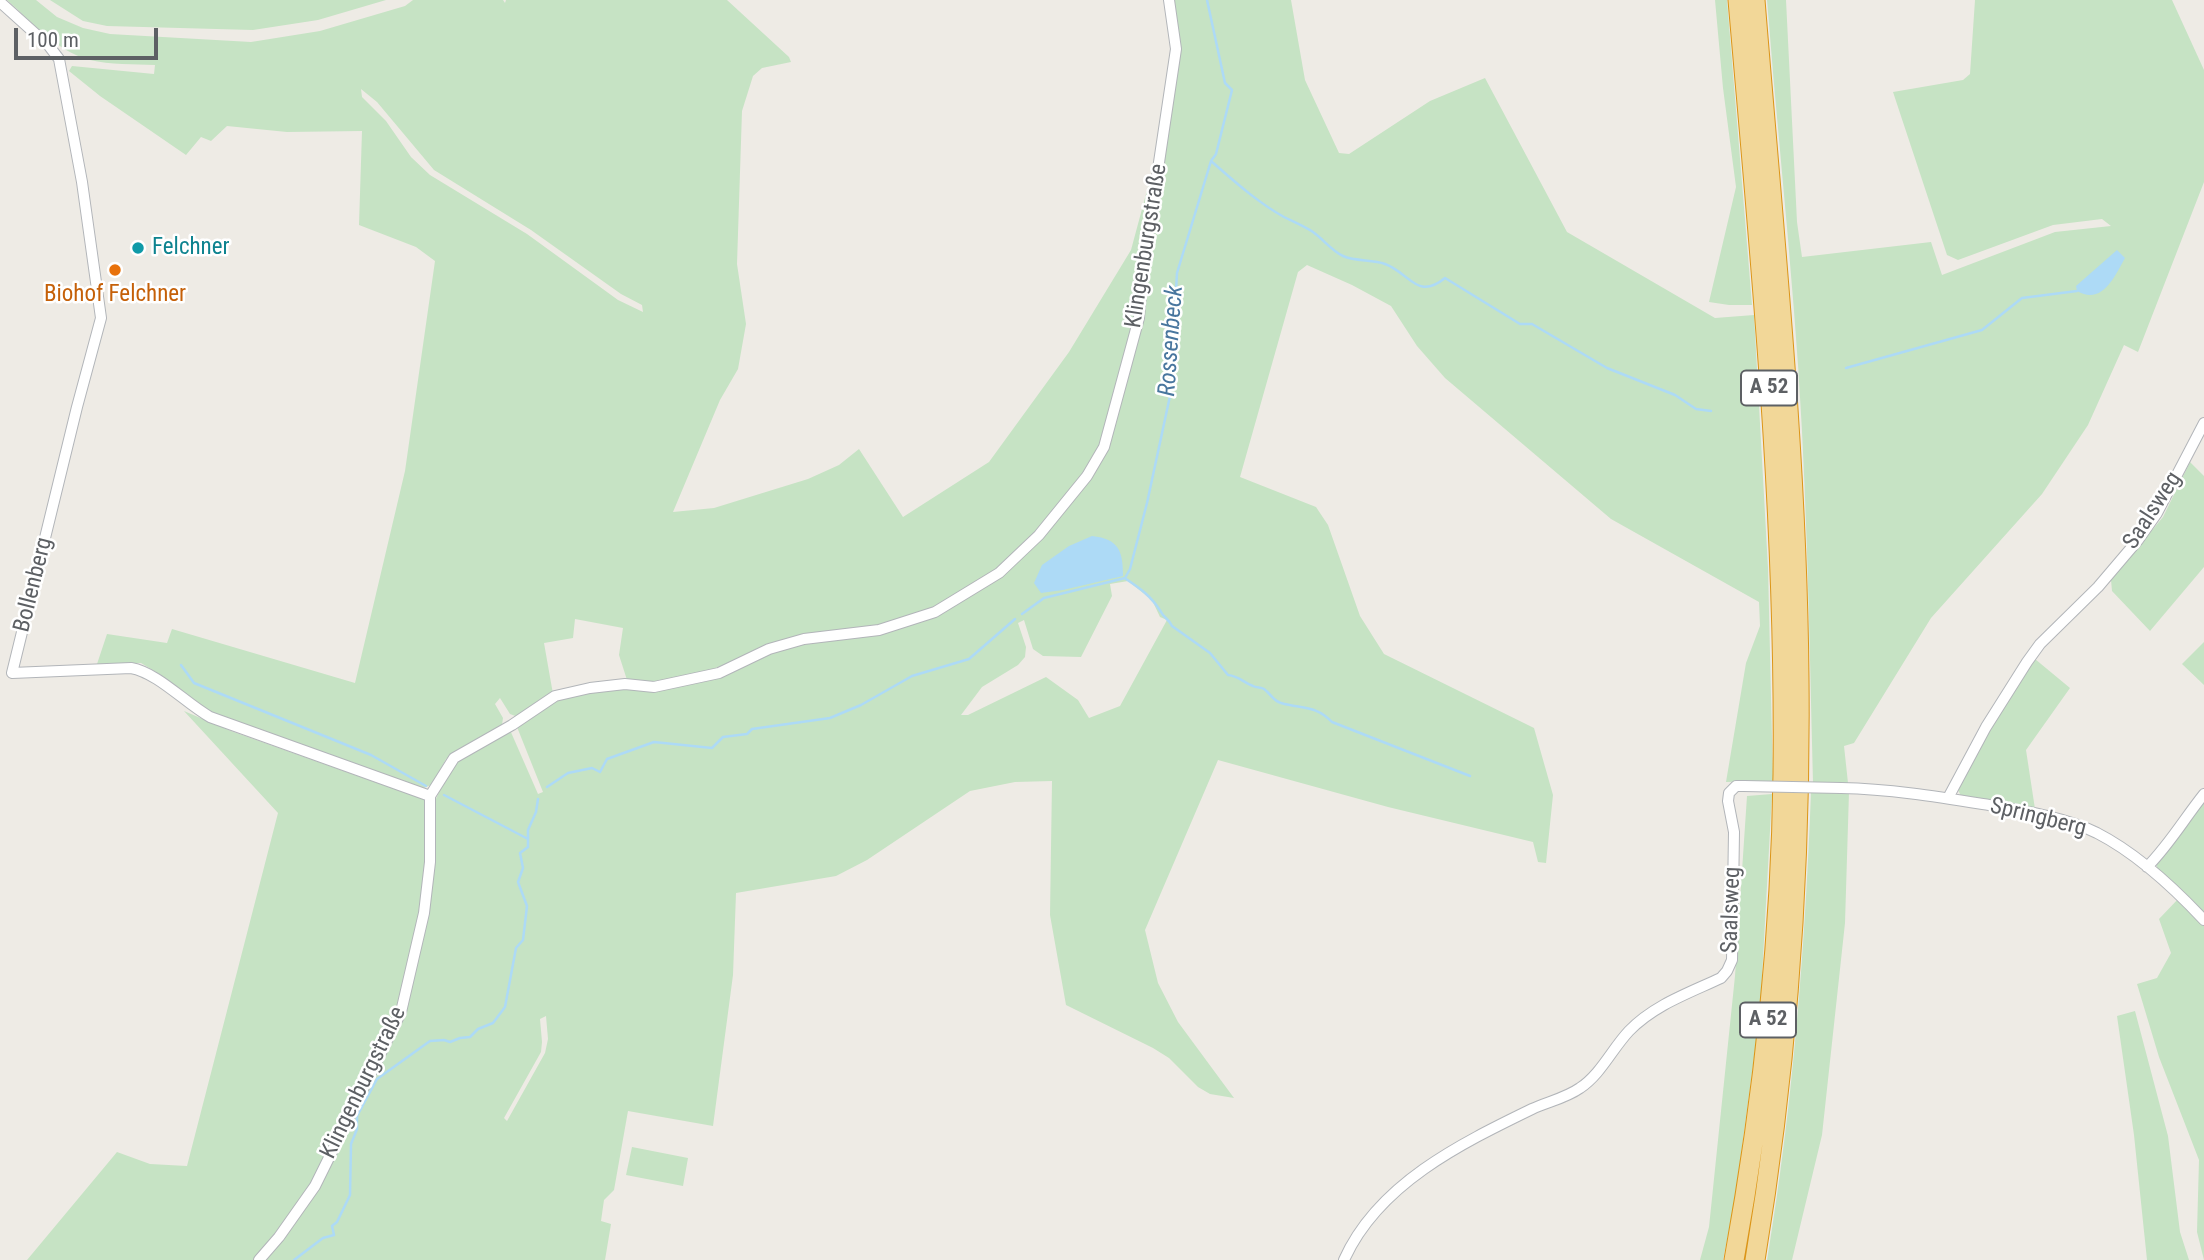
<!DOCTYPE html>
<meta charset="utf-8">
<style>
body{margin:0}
#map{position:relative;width:2204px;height:1260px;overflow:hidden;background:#eeebe5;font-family:"Roboto Condensed",sans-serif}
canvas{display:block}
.scale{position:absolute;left:14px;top:28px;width:144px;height:32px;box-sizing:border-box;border:4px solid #5d6064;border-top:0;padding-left:9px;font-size:21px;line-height:24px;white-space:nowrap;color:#5d6064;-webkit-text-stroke:5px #fff;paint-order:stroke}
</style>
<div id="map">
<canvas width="2204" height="1260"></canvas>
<div class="scale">100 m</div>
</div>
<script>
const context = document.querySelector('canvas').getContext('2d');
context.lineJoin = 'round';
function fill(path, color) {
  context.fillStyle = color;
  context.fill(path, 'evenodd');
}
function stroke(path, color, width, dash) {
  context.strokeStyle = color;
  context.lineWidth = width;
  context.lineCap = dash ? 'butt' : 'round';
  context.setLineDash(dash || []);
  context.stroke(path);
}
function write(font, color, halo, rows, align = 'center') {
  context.font = font + ' "Roboto Condensed",sans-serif';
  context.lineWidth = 5;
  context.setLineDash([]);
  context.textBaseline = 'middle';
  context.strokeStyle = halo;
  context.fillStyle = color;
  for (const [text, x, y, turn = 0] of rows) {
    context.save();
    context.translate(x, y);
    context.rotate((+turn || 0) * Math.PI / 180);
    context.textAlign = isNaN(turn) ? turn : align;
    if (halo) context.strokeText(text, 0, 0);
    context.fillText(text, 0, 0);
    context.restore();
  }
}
fill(new Path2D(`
 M7,0H36L57,17L83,28L110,34L251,42L320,31L405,6L413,0H503L505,3L506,0H727L789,57L791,62L762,68L753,76L742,111L737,264L746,324L738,369L720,400L673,512L714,508L808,479L839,465L859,449L903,517L989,462L1069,352L1131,250L1149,183L1153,185L1140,269L1136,318L1113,393H1121L1144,320L1147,271L1181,50L1173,0H1291L1305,80L1339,153L1349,154L1430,101L1485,78L1567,232L1715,318L1754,315L1768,568L1773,781L1726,782L1746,663L1760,626L1759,602L1611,519L1445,378L1417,346L1391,306L1352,285L1307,265L1298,272L1240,477L1316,507L1328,525L1360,616L1384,654L1534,728L1553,795L1546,863L1538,862L1533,842L1388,807L1218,760L1145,930L1158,983L1178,1022L1234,1098L1210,1094L1198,1087L1169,1058L1153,1048L1066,1005L1050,915L1052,781L1015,782L970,791L867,860L836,876L736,893L733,975L713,1126L628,1111L614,1190L604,1200L601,1221L611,1224L605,1260H27L117,1152L150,1164L187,1166L278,813L184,711L231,731L434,803L452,765L510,730L538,794L543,792L517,727L556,700L590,691L627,688L652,691L720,676L770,652L766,646C722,667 677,687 627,680L619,655L623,628L575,619L573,638L544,643L553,694L518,717L510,714L500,698L495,704L503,718L502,725L446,759L433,784L424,788L233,722L198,705L164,677L141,663L97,664L107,634L167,643L172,629L355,683L405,471L435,261L416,247L359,225L362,131L287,132L227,126L211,141L201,137L186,155L100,96L69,71L72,66L154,74L155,65C134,64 110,65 90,60C56,51 32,22 7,0ZM361,89L377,102L434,170L531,230L621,294L642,305L643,312L618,300L527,234L430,175L411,157L386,121L362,97ZM1128,581L1152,600L1160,617L1167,620L1120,706L1089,718L1078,700L1046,677L968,715H961L982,687L1018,665L1025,657L1026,647L1018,623L1024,620L1033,649L1043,656L1081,657L1112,596L1110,584ZM546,1016L548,1039L545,1053L507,1121L504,1118L541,1052L542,1042L540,1019ZM392,1021L399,1023L375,1075L364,1077Z
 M50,0H386L318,20L253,30L107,26L83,21Z
 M1715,0H1727L1752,305H1729L1709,302L1736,187L1723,88Z
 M1767,0H1786L1797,222L1802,257L1931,242L1942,275L2055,232L2111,226L2102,219L2053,225L1958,260L1947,255L1893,92L1963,80L1970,74L1975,0H2172L2204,70V182L2138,352L2124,345L2088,425L2042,494L1931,618L1854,743L1844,746L1848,783H1813C1809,625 1807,468 1794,311C1786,208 1775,104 1767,0Z
 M2190,462L2204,476V567L2150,631L2112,591L2111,580L2163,517Z
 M2204,642V685L2182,664Z
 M2035,659L2070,688L2026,750L2035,809L1961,796L1958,790L1989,732Z
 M1811,792H1849L1845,923L1822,1135L1792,1260H1767C1793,1105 1805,949 1811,792Z
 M1772,794L1760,1013L1735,1199L1723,1260H1700L1709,1227L1735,976L1747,796Z
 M2204,797V914L2157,871V864Z
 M2179,898L2204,925V1260L2197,1232L2199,1160L2159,1057L2137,984L2157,978L2171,953L2159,919Z
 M2135,1011L2168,1136L2180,1232L2189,1260H2147L2134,1135L2117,1016Z
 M632,1147L688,1158L683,1186L626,1175Z`), '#c6e3c4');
fill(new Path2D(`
 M2117,250L2125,258C2115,276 2102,306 2077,291L2076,286Z
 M1092,536C1119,539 1123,551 1123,576L1063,590L1041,593L1034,583L1042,565L1069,546Z`), '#addaf6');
stroke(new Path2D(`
 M1211,161C1234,181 1257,202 1284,217C1294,222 1304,226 1313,232C1323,239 1332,251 1343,256C1356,262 1372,259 1385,264C1410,273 1417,301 1445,278L1520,324H1532L1607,368L1675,395L1696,409L1711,411
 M1846,368L1982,330L2022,298L2077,291
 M1126,579C1141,589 1151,596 1161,612C1164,618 1169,619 1172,626L1210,653L1228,675C1239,676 1244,683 1253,686C1257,688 1261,687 1264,689C1271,694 1273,701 1281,703C1302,709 1316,705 1332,722L1470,776
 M1022,614L1044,598L1125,578L1130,569L1147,503L1170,396L1177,273L1211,161L1216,154L1232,90L1225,83L1207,0
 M181,665L194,683L371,755L426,786
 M547,787L568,773L592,768L600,772L607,759L654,742L712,748L723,737L747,734L752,729L830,718L861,705L912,676L969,659L1015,619
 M444,795L528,839
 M294,1260L323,1238L334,1235L332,1226L337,1222L350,1195L351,1144L357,1129V1116L377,1079L430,1041L444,1040L450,1042L460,1038L470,1037L478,1029L493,1023L505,1007L516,948L523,940L527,906L518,882L523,868L520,853L528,847V830L536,812L538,799`), '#addaf6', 2.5);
const minor = new Path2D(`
 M0,2L49,46L59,59L82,182L101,318L77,407L12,673L131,668C158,673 184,702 210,717L430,796
 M1841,788C1891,789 1939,797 1989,805C2024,811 2064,817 2097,833C2136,853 2174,888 2204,920
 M1948,798L1986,727L2027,662L2040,644L2098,587L2138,540L2157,513L2204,423
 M2147,867C2169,845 2184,819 2204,794
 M259,1260L279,1237L315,1186L401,1012L424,913L430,862V796L454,758L512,725L555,696L590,688L625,684L654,687L719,673L769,649L804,639L879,630L935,612L999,573L1039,535L1087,476L1104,447L1139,318L1143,269L1176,49L1169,0
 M1344,1260C1378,1184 1460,1144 1532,1109C1547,1102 1566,1098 1580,1088C1601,1074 1612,1049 1629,1031C1654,1005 1689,993 1721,978L1727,971L1732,960L1734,832L1728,801L1729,793L1736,786H1744`);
const motorway = new Path2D(`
 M1755,0C1773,225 1797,452 1799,678C1801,872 1787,1069 1755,1260
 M1734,1260C1763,1100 1781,937 1783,774C1786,515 1760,257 1738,0`);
stroke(minor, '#b2b5b9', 12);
stroke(motorway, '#dc9517', 21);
stroke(minor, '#fff', 10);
stroke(motorway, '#f2d798', 19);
const minorBridge = new Path2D(`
 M1744,786L1841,788`);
stroke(minorBridge, '#b2b5b9', 12, []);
stroke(minorBridge, '#fff', 10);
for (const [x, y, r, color] of [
 [138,248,7,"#0f9aa8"],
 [115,270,7,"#e8710a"]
]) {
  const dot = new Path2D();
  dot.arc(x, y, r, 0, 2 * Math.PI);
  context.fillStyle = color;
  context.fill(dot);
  stroke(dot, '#fff', 2.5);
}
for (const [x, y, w] of [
 [1769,388,56],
 [1768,1020,56]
]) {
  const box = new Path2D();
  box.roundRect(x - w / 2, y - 17.5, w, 35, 5);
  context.fillStyle = '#fff';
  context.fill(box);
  stroke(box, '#5d6064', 2);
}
write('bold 21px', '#5d6064', null, [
 ["A 52",1769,388],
 ["A 52",1768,1020]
]);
write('23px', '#5d6064', '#fff', [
 ["Klingenburgstraße",1147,246,-81],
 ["Saalsweg",2153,511,-57],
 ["Bollenberg",34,585,-76],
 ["Springberg",2038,818,14],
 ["Saalsweg",1732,910,-88],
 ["Klingenburgstraße",364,1083,-64]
]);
write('23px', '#0d838f', '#fff', [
 ["Felchner",152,248]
], 'left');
write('23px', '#c56008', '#fff', [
 ["Biohof Felchner",115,295]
]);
write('italic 24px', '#48769e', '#fff', [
 ["Rossenbeck",1172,341,-86]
]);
</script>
